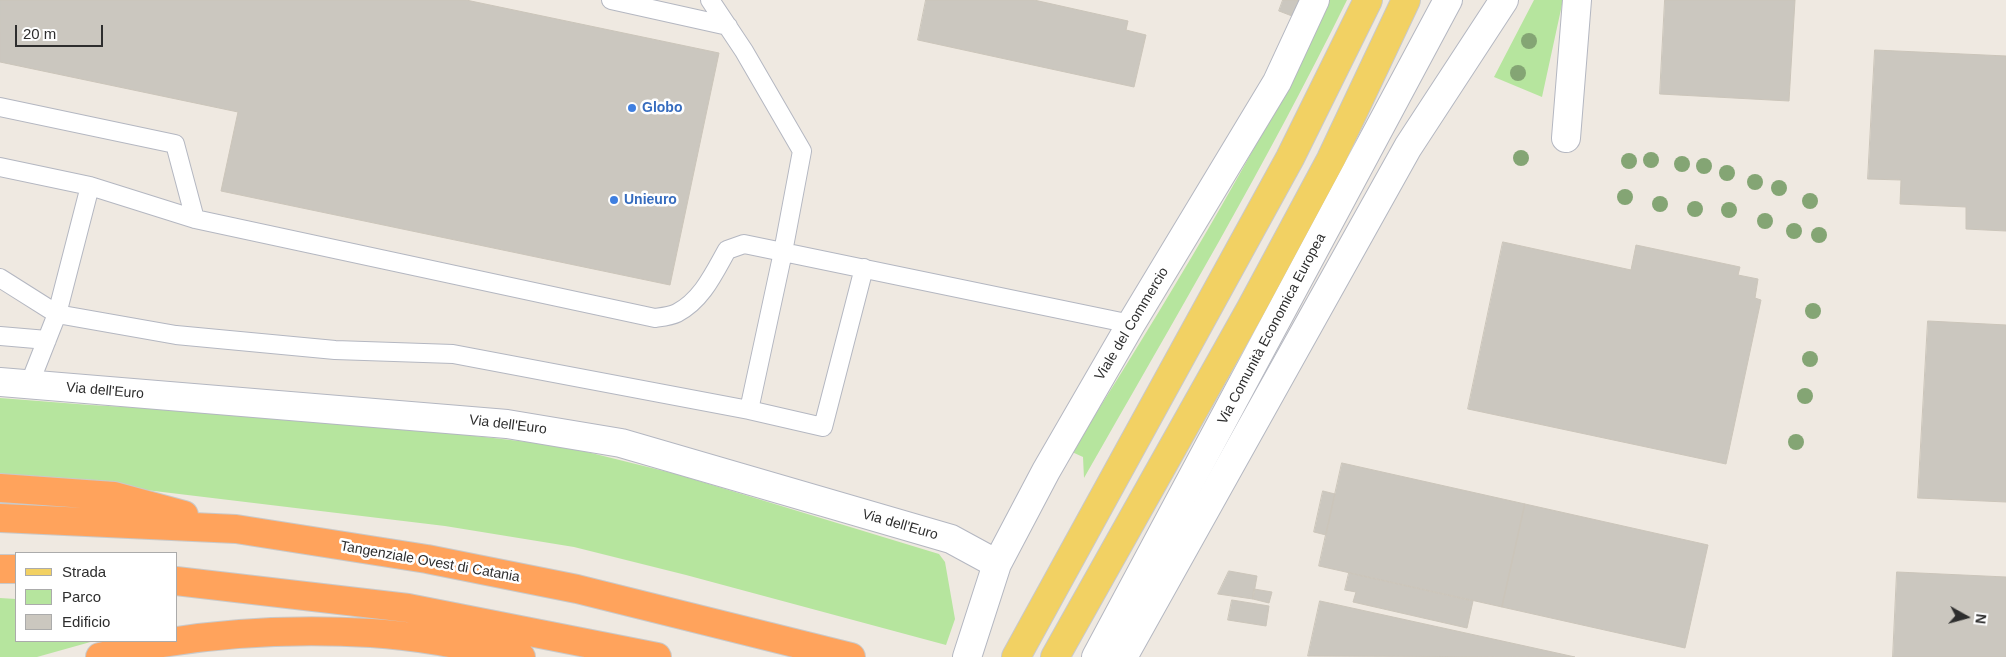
<!DOCTYPE html>
<meta charset="utf-8">
<style>
body{margin:0}
#map{position:relative;width:2006px;height:657px;overflow:hidden;background:#efe9e1;font-family:Helvetica,sans-serif}
canvas{display:block}
.legend{position:absolute;left:15px;top:552px;width:162px;height:90px;box-sizing:border-box;background:#fff;border:1px solid #ababab;margin:0;padding:6px 9px;list-style:none;font-size:15px;color:#2e2e2e}
.legend li{display:flex;align-items:center;gap:10px;height:25px}
.legend b{width:25px;border:1px solid #ababab}
.north{position:absolute;left:1941px;top:592px;width:50px;height:50px;-webkit-text-stroke:4px #fff;paint-order:stroke;rotate:97deg;font-size:14px;font-weight:700;line-height:20px;text-align:center;color:#2e2e2e}
.north::after{content:'';display:block;margin:auto;width:18px;height:22px;background:#2e2e2e;clip-path:polygon(50% 0,100% 100%,50% 72%,0 100%)}
.scale{position:absolute;left:15px;top:25px;width:88px;height:22px;box-sizing:border-box;border:2px solid #2e2e2e;border-top:0;padding-left:6px;font-size:15px;line-height:18px;white-space:nowrap;color:#2e2e2e;-webkit-text-stroke:4px #fff;paint-order:stroke}
</style>
<div id="map">
<canvas width="2006" height="657"></canvas>
<ul class="legend">
<li><b style="height:6px;background:#f2d163"></b>Strada</li>
<li><b style="height:14px;background:#b6e59e"></b>Parco</li>
<li><b style="height:14px;background:#cbc7bf"></b>Edificio</li>
</ul>
<div class="north">N</div>
<div class="scale">20 m</div>
</div>
<script>
const context = document.querySelector('canvas').getContext('2d');
context.lineJoin = 'round';
function fill(path, color) {
  context.fillStyle = color;
  context.fill(path, 'evenodd');
}
function stroke(path, color, width, dash) {
  context.strokeStyle = color;
  context.lineWidth = width;
  context.lineCap = dash ? 'butt' : 'round';
  context.setLineDash(dash || []);
  context.stroke(path);
}
function write(font, color, halo, rows, align = 'center') {
  context.font = font + ' Helvetica,sans-serif';
  context.lineWidth = 5;
  context.setLineDash([]);
  context.textBaseline = 'middle';
  context.strokeStyle = halo;
  context.fillStyle = color;
  for (const [text, x, y, turn = 0] of rows) {
    context.save();
    context.translate(x, y);
    context.rotate((+turn || 0) * Math.PI / 180);
    context.textAlign = isNaN(turn) ? turn : align;
    if (halo) context.strokeText(text, 0, 0);
    context.fillText(text, 0, 0);
    context.restore();
  }
}
fill(new Path2D(`
 M1330,0H1347C1267,163 1174,320 1084,478L1083,457L1072,452C1164,305 1256,157 1330,0Z
 M1534,0H1563L1542,97L1494,77Z
 M0,398L90,405L252,414L458,434L563,446L676,474L939,554L945,562L955,619L946,645L686,575L574,547L445,526L121,487L0,476Z
 M0,598L16,599V641H94L37,657H0Z`), '#b6e59e');
const building = new Path2D(`
 M0,0H466L719,53L670,285L221,191L238,112L0,62Z
 M926,0H1034L1128,21L1126,30L1146,35L1134,87L918,40Z
 M1283,0H1299L1292,16L1279,11Z
 M1665,0H1795L1789,101L1660,94Z
 M1875,50L2006,56V231L1966,229V207L1900,204L1901,180L1868,179Z
 M1503,242L1631,270L1636,245L1740,267L1738,275L1758,279L1755,298L1761,300L1726,464L1468,409Z
 M1928,321L2006,325V502L1918,498Z
 M1342,463L1525,504L1502,607L1319,566Z
 M1323,491L1335,494L1326,535L1314,532Z
 M1525,504L1708,545L1685,648L1502,607Z
 M1229,571L1257,576L1253,599L1218,594Z
 M1897,572L2006,577V657H1893Z
 M1349,573L1473,601L1467,628L1353,602L1356,592L1345,590Z
 M1254,589L1272,592L1269,603L1253,599Z
 M1232,600L1269,606L1266,626L1228,620Z
 M1320,601L1575,657L1308,656Z`);
fill(building, '#cbc7bf');
stroke(building, '#cbc5ba', 1);
const service = new Path2D(`
 M611,0L728,26
 M710,0L744,51L802,151L783,252L1131,324
 M0,107L175,144L195,219
 M0,167L90,186L195,219L655,318C662,317 671,316 677,313C702,300 714,273 727,250L744,244L783,252L749,410L453,354L335,350L176,335L57,314L0,278
 M0,336L47,340
 M29,385L57,314L90,186
 M749,410L823,427L864,268`);
const minor = new Path2D(`
 M1566,138L1577,0
 M0,382L507,424L621,443L951,539L997,564
 M967,657L997,564L1046,471L1131,324L1277,82L1315,0
 M1123,657L1408,147L1504,0`);
const tertiary = new Path2D(`
 M1096,657L1448,0`);
const primary = new Path2D(`
 M1016,657L1290,158L1368,0
 M1055,657L1251,308L1331,159L1406,0`);
const motorway = new Path2D(`
 M0,488L114,496L184,515
 M0,518L236,529L427,559L577,589L851,657
 M0,569H16
 M176,581L408,608L657,657
 M100,657C119,653 137,647 156,644C227,632 300,629 371,633C422,636 472,647 521,657`);
stroke(service, '#b4b7c1', 20);
stroke(minor, '#b4b7c1', 30);
stroke(tertiary, '#b4b7c1', 30);
stroke(primary, '#c9c9c9', 30);
stroke(motorway, '#c9c9c9', 30);
stroke(service, '#fff', 18);
stroke(minor, '#fff', 28);
stroke(tertiary, '#fff', 28);
stroke(primary, '#f2d163', 28);
stroke(motorway, '#ffa35c', 28);
context.fillStyle = '#84a574';
for (const [x, y] of [
 [1529,41],
 [1518,73],
 [1521,158],
 [1651,160],
 [1629,161],
 [1682,164],
 [1704,166],
 [1727,173],
 [1755,182],
 [1779,188],
 [1625,197],
 [1810,201],
 [1660,204],
 [1695,209],
 [1729,210],
 [1765,221],
 [1794,231],
 [1819,235],
 [1813,311],
 [1810,359],
 [1805,396],
 [1796,442]
]) {
  context.beginPath();
  context.arc(x, y, 8, 0, 2 * Math.PI);
  context.fill();
}
for (const [x, y, r, color] of [
 [632,108,5,"#3f7fe0"],
 [614,200,5,"#3f7fe0"]
]) {
  const dot = new Path2D();
  dot.arc(x, y, r, 0, 2 * Math.PI);
  context.fillStyle = color;
  context.fill(dot);
  stroke(dot, '#fff', 2);
}
write('bold 14px', '#366cbe', '#fff', [
 ["Globo",642,108],
 ["Unieuro",624,200]
], 'left');
write('14px', '#2e2e2e', '#fff', [
 ["Viale del Commercio",1132,324,-59],
 ["Via Comunità Economica Europea",1272,329,-62],
 ["Via dell'Euro",105,391,5],
 ["Via dell'Euro",508,425,7],
 ["Via dell'Euro",900,525,16],
 ["Tangenziale Ovest di Catania",430,562,10]
]);
</script>
